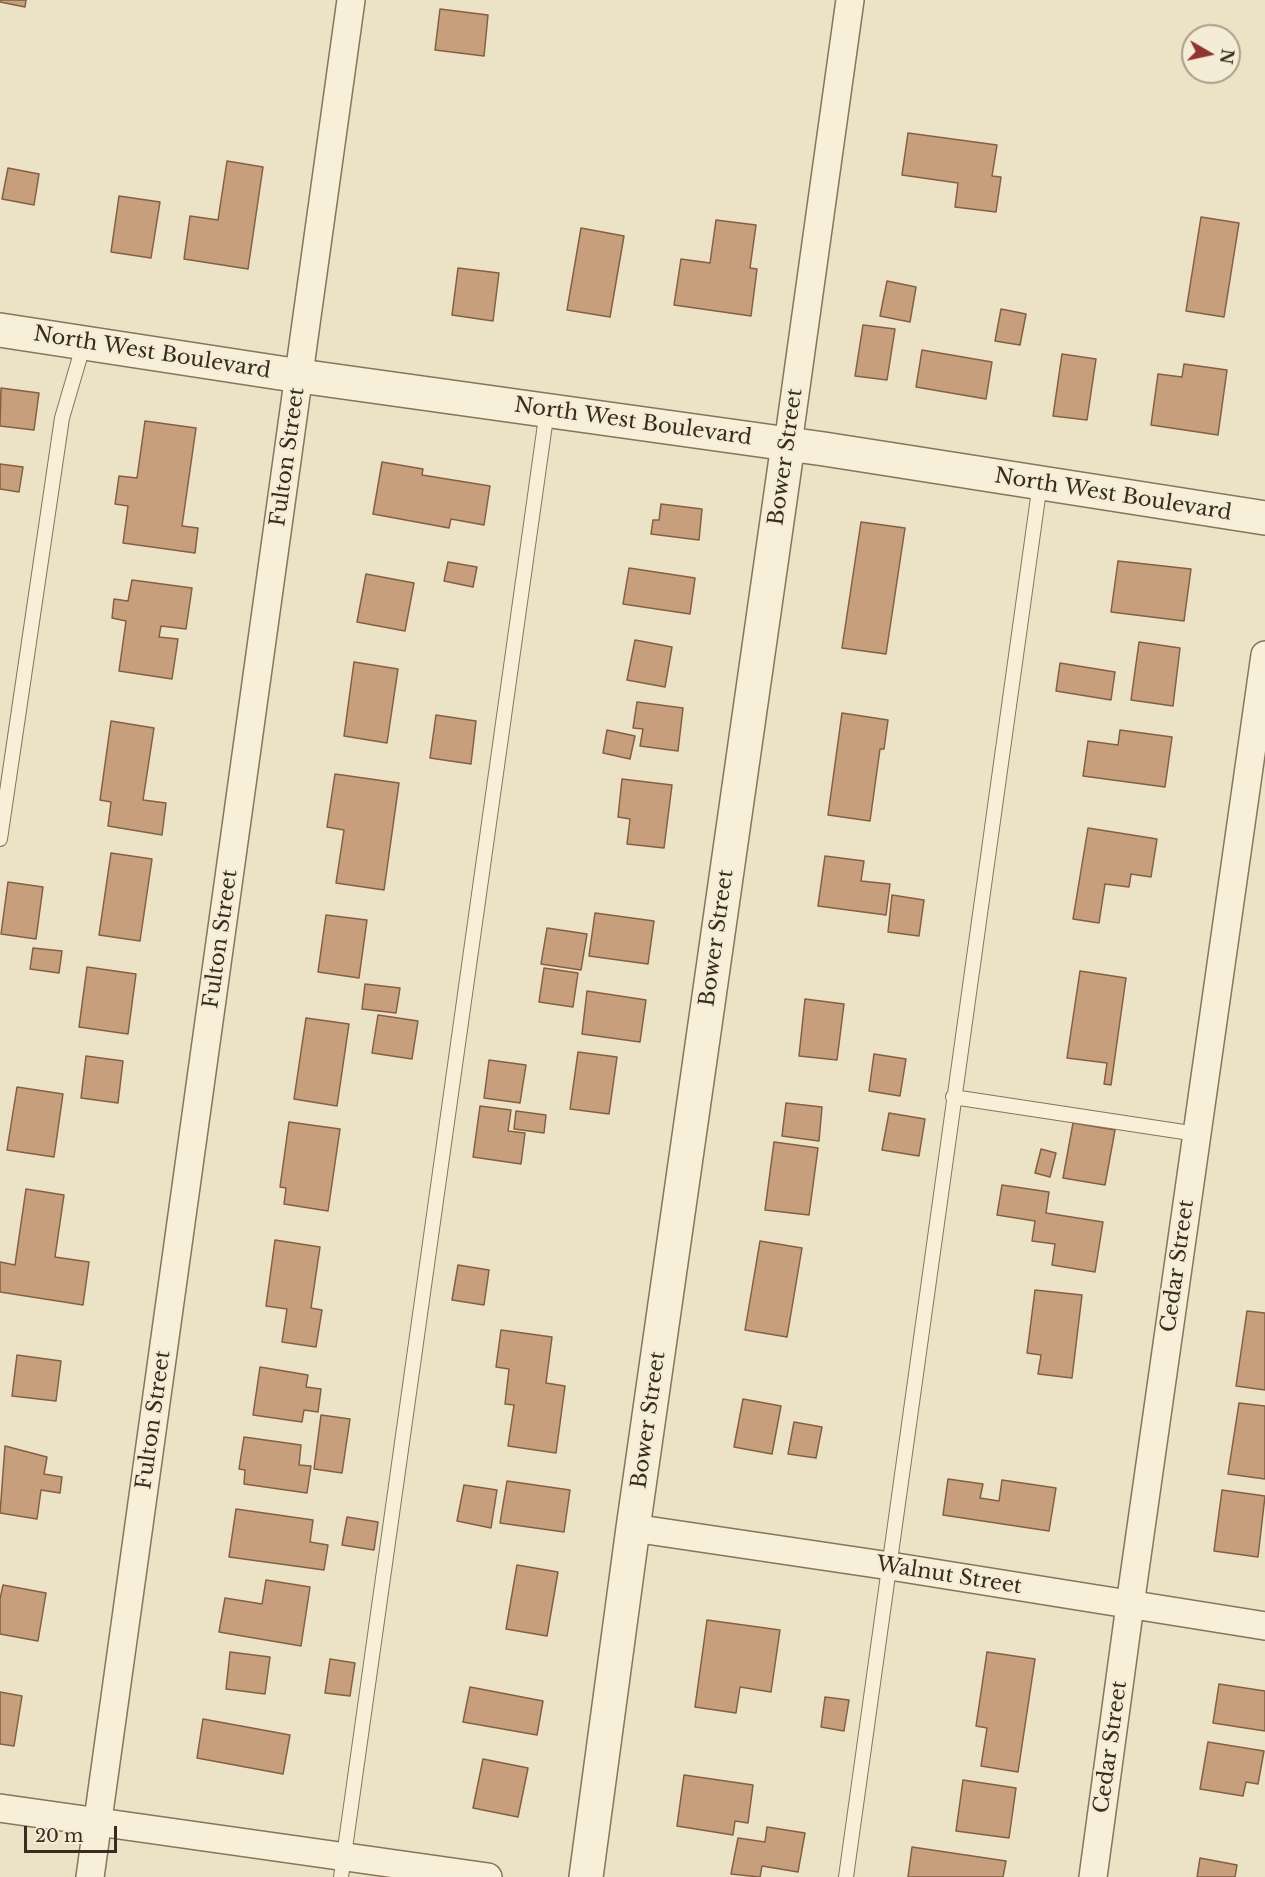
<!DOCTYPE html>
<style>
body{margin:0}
#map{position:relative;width:1265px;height:1877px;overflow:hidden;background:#ece2c5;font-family:"Libre Baskerville",serif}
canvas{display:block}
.north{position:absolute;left:1181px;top:24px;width:60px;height:60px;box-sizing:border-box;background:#f4ecd4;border:2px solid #a89f8c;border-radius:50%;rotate:99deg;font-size:16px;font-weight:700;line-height:24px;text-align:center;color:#372c1f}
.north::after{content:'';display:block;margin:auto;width:21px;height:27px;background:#91332f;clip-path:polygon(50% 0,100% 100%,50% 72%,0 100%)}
.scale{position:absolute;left:24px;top:1826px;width:93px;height:27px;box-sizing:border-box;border:3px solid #372c1f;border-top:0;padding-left:8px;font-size:18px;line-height:21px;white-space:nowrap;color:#372c1f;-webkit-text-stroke:4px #f4ecd4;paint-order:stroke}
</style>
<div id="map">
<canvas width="1265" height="1877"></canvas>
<div class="north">N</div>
<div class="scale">20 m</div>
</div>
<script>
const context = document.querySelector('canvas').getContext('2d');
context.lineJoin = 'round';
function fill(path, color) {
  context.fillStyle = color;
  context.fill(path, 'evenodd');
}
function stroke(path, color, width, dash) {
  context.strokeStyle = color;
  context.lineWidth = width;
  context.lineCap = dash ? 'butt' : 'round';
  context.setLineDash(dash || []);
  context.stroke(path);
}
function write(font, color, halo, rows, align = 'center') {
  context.font = font + ' "Libre Baskerville",serif';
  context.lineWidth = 5;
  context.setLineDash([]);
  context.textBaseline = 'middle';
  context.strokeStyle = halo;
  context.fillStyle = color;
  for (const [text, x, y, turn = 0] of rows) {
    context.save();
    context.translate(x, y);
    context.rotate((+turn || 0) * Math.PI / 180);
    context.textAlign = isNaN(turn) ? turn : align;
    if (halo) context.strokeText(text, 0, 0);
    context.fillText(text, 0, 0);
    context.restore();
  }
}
const building = new Path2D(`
 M0,0H26L25,7L0,2Z
 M440,9L488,15L484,56L435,50Z
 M908,133L997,145L992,176L1001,177L996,212L955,207L958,183L902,175Z
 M227,161L263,167L248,269L184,259L190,216L218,220Z
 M8,168L39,174L34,205L2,199Z
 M119,196L160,202L151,258L111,252Z
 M1201,217L1239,223L1224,317L1186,311Z
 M716,220L756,225L750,268L757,269L751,316L674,305L681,259L710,263Z
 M581,228L624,236L610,317L567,310Z
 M458,268L499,273L493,321L452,315Z
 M887,281L916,287L910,322L880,316Z
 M1001,309L1026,314L1020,345L995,341Z
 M863,325L895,329L887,380L855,376Z
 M922,350L992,362L986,399L916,387Z
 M1062,354L1096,359L1087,420L1053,416Z
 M1184,364L1227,370L1218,435L1151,425L1158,374L1182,377Z
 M1,388L39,393L34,430L0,426Z
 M145,421L196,428L182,526L198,528L195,553L123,543L128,506L115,504L119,476L137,478Z
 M382,462L423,469L422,475L490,486L484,525L451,519L449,528L373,514Z
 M0,464L23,467L19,492L0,489Z
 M661,504L702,509L699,540L651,534L653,520H659Z
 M861,522L905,528L886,654L842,648Z
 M1118,561L1191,569L1184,621L1111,612Z
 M448,562L477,567L473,587L444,581Z
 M629,568L695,578L690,614L623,604Z
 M366,574L414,583L405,631L357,622Z
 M132,580L192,588L186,629L161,626L159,637L178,639L172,679L119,671L126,621L112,618L114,599L128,601Z
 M635,640L672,647L665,687L627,680Z
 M1139,642L1180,648L1173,706L1131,700Z
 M354,662L398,669L387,743L344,736Z
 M1060,663L1115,672L1111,700L1056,691Z
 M637,702L683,708L678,751L640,746L643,729L633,728Z
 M842,713L888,720L884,749H880L870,821L828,815Z
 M436,715L476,721L471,764L430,758Z
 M111,721L154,728L143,800L166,803L162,835L108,826L111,802L100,800Z
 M607,730L635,736L630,759L603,753Z
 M1120,730L1172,737L1165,787L1083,776L1088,741L1118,745Z
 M335,774L399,783L384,890L336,883L344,830L327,827Z
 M622,779L672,785L664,848L627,844L630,819L618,817Z
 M1088,828L1157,839L1151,877L1131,874L1129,887L1105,884L1099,923L1073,919Z
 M111,853L152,859L140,941L99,935Z
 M825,856L864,861L861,881L890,884L886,915L818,906Z
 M8,882L43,887L36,939L1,934Z
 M892,895L924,900L919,936L888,932Z
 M595,913L654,921L648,964L589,956Z
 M326,915L367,920L359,978L318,972Z
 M547,928L587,934L581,970L541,964Z
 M33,948L62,951L59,973L30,969Z
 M87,967L136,974L128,1034L79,1027Z
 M544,968L578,973L573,1007L539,1002Z
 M1080,971L1126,978L1111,1085L1104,1084L1107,1063L1067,1058Z
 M365,984L400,988L396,1013L362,1009Z
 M587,991L646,1000L640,1042L582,1034Z
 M805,999L844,1004L837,1060L799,1056Z
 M378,1015L418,1021L412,1059L372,1053Z
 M306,1018L349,1024L337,1106L294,1099Z
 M578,1052L617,1057L609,1114L570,1109Z
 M874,1054L906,1059L900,1096L869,1091Z
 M86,1056L123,1061L118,1103L81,1098Z
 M489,1060L526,1065L520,1103L484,1098Z
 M17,1087L63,1094L54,1157L7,1150Z
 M786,1103L822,1107L819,1141L782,1136Z
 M480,1106L511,1110L508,1131L525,1133L521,1164L473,1157Z
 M516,1111L546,1115L544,1133L514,1129Z
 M889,1113L925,1119L919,1156L882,1150Z
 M289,1122L340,1129L328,1211L284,1204L286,1188L280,1187Z
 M1073,1123L1115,1130L1105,1185L1063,1178Z
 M774,1142L818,1148L809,1215L765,1210Z
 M1041,1149L1056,1153L1050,1177L1035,1173Z
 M1002,1185L1049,1192L1046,1213L1103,1222L1095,1272L1052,1265L1055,1244L1032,1241L1035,1221L997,1215Z
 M26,1189L64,1195L55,1257L89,1262L83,1305L0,1292V1262L15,1265Z
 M275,1240L320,1247L311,1308L322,1310L316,1347L282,1342L287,1309L266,1306Z
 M760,1241L802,1248L787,1337L745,1330Z
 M458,1265L489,1270L484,1305L452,1300Z
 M1035,1290L1082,1295L1072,1378L1038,1374L1041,1355L1027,1353Z
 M1247,1311L1265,1313V1390L1236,1386Z
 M501,1330L552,1337L546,1383L565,1386L556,1453L508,1446L514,1405L505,1404L509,1369L496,1367Z
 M17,1355L61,1361L56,1401L12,1396Z
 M260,1367L308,1375L306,1387L321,1389L318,1412L304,1410L302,1422L253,1415Z
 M743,1399L781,1406L772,1454L734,1447Z
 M1239,1403L1265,1406V1479L1228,1474Z
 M321,1415L350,1419L342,1473L314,1469Z
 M794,1422L822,1427L816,1458L788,1454Z
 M244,1437L301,1445L299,1465L311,1466L307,1493L244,1484L245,1470L239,1469Z
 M5,1446L47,1457L44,1474L62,1477L60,1493L41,1490L37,1519L0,1513Z
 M948,1479L983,1484L980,1498L999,1501L1002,1480L1056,1488L1049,1531L943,1515Z
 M507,1481L570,1490L564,1532L500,1523Z
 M464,1485L497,1490L491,1528L457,1521Z
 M1222,1490L1265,1496L1258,1557L1214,1551Z
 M236,1509L313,1520L310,1542L328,1545L324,1570L229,1557Z
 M347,1517L378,1522L374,1550L342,1545Z
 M517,1565L558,1572L547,1636L506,1629Z
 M266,1580L310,1587L301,1646L219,1632L225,1598L262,1604Z
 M3,1585L46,1593L38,1641L0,1634V1599Z
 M707,1620L780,1630L771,1692L740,1687L736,1713L695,1707Z
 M230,1652L270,1657L265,1694L226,1689Z
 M987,1652L1035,1659L1018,1772L981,1766L987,1728L976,1726Z
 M330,1659L355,1663L350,1696L325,1693Z
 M1219,1684L1265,1691V1731L1213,1723Z
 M470,1687L543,1701L537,1735L463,1722Z
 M0,1692L22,1696L14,1746L0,1744Z
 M825,1697L849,1700L844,1731L821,1727Z
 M203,1719L290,1735L283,1774L197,1758Z
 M1208,1742L1264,1751L1258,1784L1246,1782L1243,1796L1200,1789Z
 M483,1759L528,1768L518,1817L473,1808Z
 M684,1775L753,1785L748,1823L735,1821L733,1835L677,1826Z
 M963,1780L1016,1788L1009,1838L956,1831Z
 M767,1827L805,1833L798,1872L762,1866L760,1877L731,1874L738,1838L765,1842Z
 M912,1847L1006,1861L1003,1877H908Z
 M1200,1858L1237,1865L1235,1877H1197Z`);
fill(building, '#c89f7d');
stroke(building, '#845f43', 1.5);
const service = new Path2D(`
 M0,839L62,418L84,343
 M953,1097L1197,1134
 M341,1877L547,410
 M846,1877C912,1412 974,947 1040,483`);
const minor = new Path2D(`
 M788,444L850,0
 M633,1528L890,1566L1265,1626
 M0,1808L488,1877
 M90,1877L351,0
 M1093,1877L1130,1605L1265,655`);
const tertiary = new Path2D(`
 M0,330L300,376L824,449L1265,518
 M586,1877L633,1528L788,444`);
stroke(service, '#86745c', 16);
stroke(minor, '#86745c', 30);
stroke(tertiary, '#86745c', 36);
stroke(service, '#f7efd8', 14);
stroke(minor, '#f7efd8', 27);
stroke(tertiary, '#f7efd8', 33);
write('21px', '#372c1f', '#f4ecd4', [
 ["North West Boulevard",152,353,9],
 ["North West Boulevard",633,422,8],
 ["Fulton Street",288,457,-82],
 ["Bower Street",786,457,-82],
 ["North West Boulevard",1113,495,9],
 ["Bower Street",717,938,-82],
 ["Fulton Street",221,939,-82],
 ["Cedar Street",1178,1266,-82],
 ["Fulton Street",154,1420,-82],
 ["Bower Street",649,1420,-82],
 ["Walnut Street",949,1576,9],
 ["Cedar Street",1111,1747,-82]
]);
</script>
